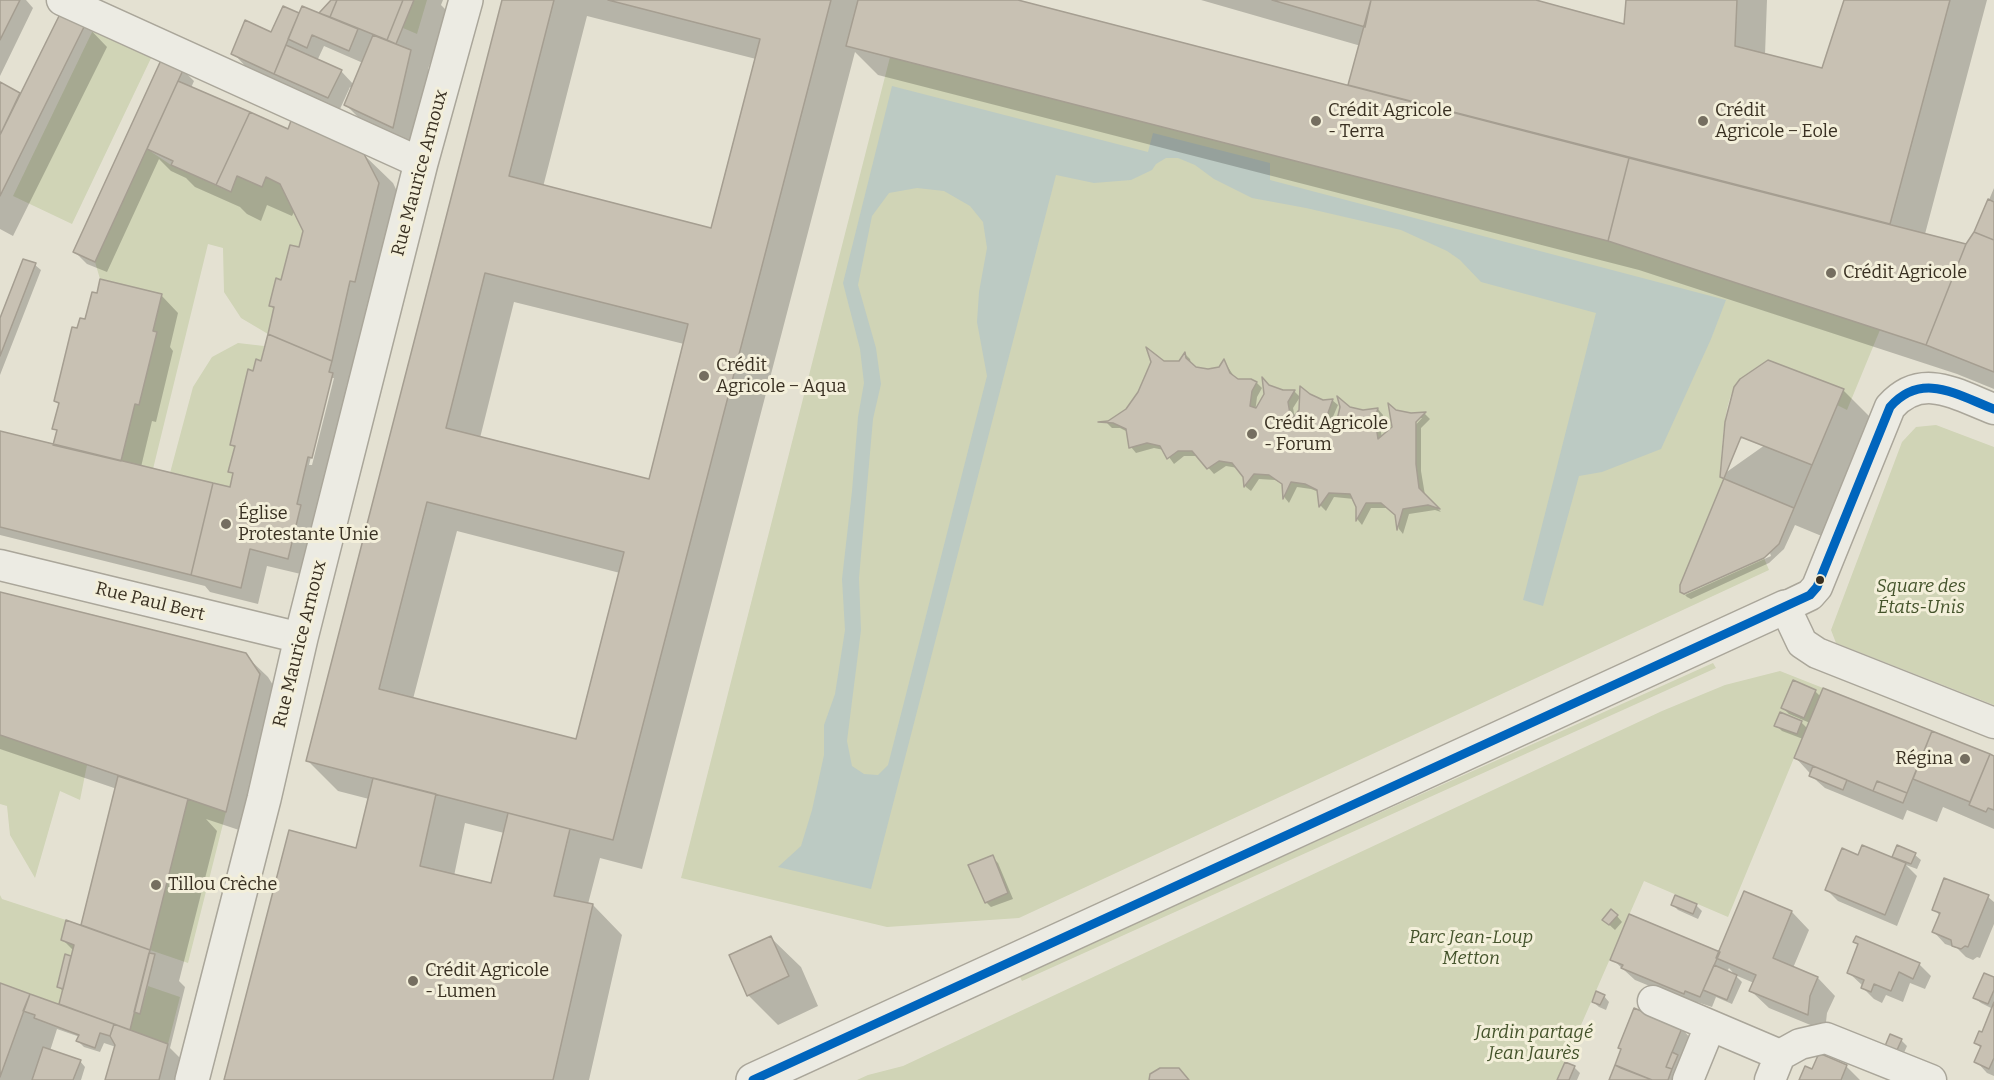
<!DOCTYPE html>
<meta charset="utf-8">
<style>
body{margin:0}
canvas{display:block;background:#e4e1d2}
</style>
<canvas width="1994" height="1080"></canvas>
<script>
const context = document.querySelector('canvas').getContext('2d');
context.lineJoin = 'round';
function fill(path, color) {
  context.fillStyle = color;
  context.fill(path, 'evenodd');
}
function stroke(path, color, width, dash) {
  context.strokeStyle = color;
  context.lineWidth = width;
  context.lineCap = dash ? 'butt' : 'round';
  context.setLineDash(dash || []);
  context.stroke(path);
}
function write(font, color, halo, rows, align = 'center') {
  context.font = font + ' Bitter,serif';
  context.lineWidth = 6;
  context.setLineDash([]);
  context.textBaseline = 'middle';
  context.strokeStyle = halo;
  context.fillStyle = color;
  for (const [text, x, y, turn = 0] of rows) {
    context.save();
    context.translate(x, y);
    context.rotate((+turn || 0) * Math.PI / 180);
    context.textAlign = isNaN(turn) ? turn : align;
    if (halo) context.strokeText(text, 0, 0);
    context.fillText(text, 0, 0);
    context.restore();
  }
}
fill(new Path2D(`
 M414,0H427L417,34L403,28Z
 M94,28L153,54L72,224L13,196Z
 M890,57L1608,241L1880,330L1847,410L1837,405L1844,389L1768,360C1759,366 1746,373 1738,382C1723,400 1722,452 1720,477L1725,479L1680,585V592L1684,594L1690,592L1764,558L1769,570L1019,918L887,927L681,878Z
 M147,149L171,165L230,192L237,176L262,187L266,177L280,184L303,231L299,247L290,245L281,280L276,278L269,306L274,307L268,334L241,318L224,292L223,248L208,244L153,469L121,461L135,404L139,405L157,333L153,331L162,294L100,279L95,262Z
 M238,343L264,346L261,361L256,359L253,371L248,370L230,445L235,446L229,471L233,473L230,487L170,473L193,387L212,357Z
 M1936,425L1994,447V705L1836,643L1831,630L1902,442L1916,427Z
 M1713,663L1716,668L1022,981L1019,975Z
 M1780,671L1823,688L1728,917L1644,881L1557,1080H857L868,1075L903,1066L1662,711L1725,685Z
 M0,735L87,765L80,800L60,791L35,878L10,835L7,806L0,804Z
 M188,799L226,812L188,963L150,950Z
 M0,895L2,899L66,920L61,940L74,945L71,956L65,955L57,987L63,989L59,1004L0,983Z
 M148,986L180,997L168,1044L130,1030L134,1012L140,1014Z`), '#d0d4b6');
fill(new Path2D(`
 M892,86L1148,152L1153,133L1270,163V180L1726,300L1711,339L1661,449L1602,472L1579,476L1543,606L1523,600L1596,313L1481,282L1460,260L1447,251L1401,230L1306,208L1252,198L1214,179L1195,165L1178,158H1166L1156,164L1152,170L1131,180L1094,183L1056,175L871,889L778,867L801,846L812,810L824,755V725L835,694L845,630L842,579L852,491L858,417L864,383L860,349L843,283ZM917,188L944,191L970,206L983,222L987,248L979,292L977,322L987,376L888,765L878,775L864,774L852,766L847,741L861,630L859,578L873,419L881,384L876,348L858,285L872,216L889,193Z`), '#bccac3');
fill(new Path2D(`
 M0,0H26L33,8L0,76Z
 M333,0H443L441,5L449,13L428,69L433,74L415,149L368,127L346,105L353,89L350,87L340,109L292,87L291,90L250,71L233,53L272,34L298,14L326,18L321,13ZM324,46L363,63L354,85L341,71L317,61Z
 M504,0H1013L1349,87L1361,46L1201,0H1537V2L1625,26L1628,0H1767L1765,55L1823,70L1845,0H1987L1925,234L1967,245L1975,233L1994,188V389L1957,374L1639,270L878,75L855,52L642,869L600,858L588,904L593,905L622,935L589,1080H226L357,850L369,799L338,791L308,761ZM587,16L756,59L712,230L543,187ZM514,302L684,344L650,480L480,438ZM457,531L620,573L577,741L413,699ZM465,823L504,833L492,885L454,876Z
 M85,24L107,47L13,236L0,229V84L21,96Z
 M183,70L194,81L191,88L289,131L362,153L393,183L408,214L361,390L347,384L346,388L350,392L330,474L325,473L314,520L305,575L267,566L258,604L210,592L205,586L0,535V433L54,446L58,432L54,428L60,405L56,401L79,330L86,321L161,295L178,313L170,347L173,351L156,422L152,421L141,467L231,489L234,475L230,471L236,449L231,444L255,372L262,363L275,310L271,306L300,249L305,231L295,210L292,216L267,205L261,221L247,214L240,207L195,187L186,178L171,171L159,159L107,272L87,264L75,252ZM330,378H334L312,465H309Z
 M35,265L41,270L0,375V322Z
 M1185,354L1190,359L1191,364L1195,369L1208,371L1220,368L1224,361L1237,381H1251L1257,383L1262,388L1257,397L1255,413L1269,386L1283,392L1294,391L1300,397L1293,408L1295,418L1323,402L1332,400L1338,405L1332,419L1333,428L1349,409L1363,411L1378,409L1383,415L1380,426L1382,438L1394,428L1395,411L1411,415L1425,414L1430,419L1421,428V471L1425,495L1441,512L1435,510L1409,514L1403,534L1399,529L1397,515L1388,508H1371L1362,525L1358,520V507L1354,499L1334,497L1326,511L1321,506L1319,492L1311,489L1297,487L1289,503L1285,498L1284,485L1275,480L1259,479L1251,491L1246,487L1244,477L1238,468L1226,466L1214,474L1198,456H1184L1174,464L1164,450L1154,448L1136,453L1131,447L1128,432L1120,428H1112L1107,423L1127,410L1163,362H1180ZM1418,418H1422L1412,429Z
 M1843,390L1873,420L1824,537L1795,525L1784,549L1769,563L1691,599L1687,597L1685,595L1771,556L1770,553L1685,592V595L1681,591L1726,481L1721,476Z
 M0,593L245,655L268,677L281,698L248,833L206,819L217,831L179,981L185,987L170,1048L197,1075L196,1080H107L116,1047L104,1043L100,1052L84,1047L78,1041L80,1037L57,1029L50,1051L80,1061L85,1067L81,1080H0V985L60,1006L64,992L58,986L74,951L62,939L86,929L82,925L117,789L0,749Z
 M1823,690L1994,758V829L1943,807L1937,822L1907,810L1903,820L1825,788L1817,781L1796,758L1803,739L1782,731L1776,725L1781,714L1801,722L1808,729L1810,723L1789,714L1783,708L1815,691L1821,697Z
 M1898,847L1915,855L1921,860L1917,869L1906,865L1917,876L1897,926L1838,901L1827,890L1859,857L1899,862L1894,857Z
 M992,857L998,863L1013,899L991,907L986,902Z
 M1945,880L1988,897L1994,902V924L1980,958L1977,957L1973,960L1966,957L1957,948L1945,944L1934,932L1940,916L1934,909Z
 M1745,893L1792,912L1809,930L1793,968L1818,978L1835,996L1827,1013L1825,1031L1769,1008L1751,991L1754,983L1735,975L1729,968L1727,972L1736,976L1742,982L1732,1004L1716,997L1712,1007L1697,1002L1696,1005L1635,980L1612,959L1720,953Z
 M1673,905H1696L1702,911L1698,919L1678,910Z
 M1617,916L1622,922L1615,930L1604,920Z
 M771,938L801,967L818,1006L778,1025L748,995Z
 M1855,942L1919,964L1931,976L1925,989L1910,983L1903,1002L1886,995L1882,1003L1874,999L1863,988V986L1849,973L1859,946Z
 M1994,979V1076L1987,1073L1976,1061L1981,1048L1976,1043L1983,1033L1993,1009L1981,1003L1975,998Z
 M1604,996L1609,1002L1606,1010L1599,1007L1593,1002Z
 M1635,1010L1682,1029L1693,1041L1681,1080H1610L1622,1051L1619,1047Z
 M1891,1036L1901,1040L1907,1046L1903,1055L1893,1051Z
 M1846,1066L1860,1080H1801L1813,1071Z
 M1574,1067L1580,1073L1577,1080H1559Z`), '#0003');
const building = new Path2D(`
 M0,0H20L0,40Z
 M331,0H337L330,17L319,13Z
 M337,0H403L387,40L330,17Z
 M403,0H414L396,44L387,40Z
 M502,0H554L509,176L711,228L760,39L608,0H831L613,840L306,761ZM485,273L688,324L649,479L446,428ZM427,502L624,552L576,739L379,689Z
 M858,0H1018L1629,158L1608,241L846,46Z
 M1272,0H1371L1365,27Z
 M1371,0H1536L1624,24L1626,0H1737L1735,46L1822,68L1844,0H1950L1890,224L1348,85Z
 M283,6L299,13L274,74L231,54L245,20L271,32Z
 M302,6L358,29L349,51L312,35L307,48L288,39Z
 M61,12L86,23L0,196V135Z
 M373,35L411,50L393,128L344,105Z
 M286,45L342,70L328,98L274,74Z
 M162,58L184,68L95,262L73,252Z
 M178,81L250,112L216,185L171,165L173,161L147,149Z
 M0,82L20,93L0,135Z
 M250,112L288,129L292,118L363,152L379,183L355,282L350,281L332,361L268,334L274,307L269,306L276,278L281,280L290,245L299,247L303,231L280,184L266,177L262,187L237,176L231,192L216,185Z
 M1629,158L1966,244L1926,345L1608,241Z
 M1988,199L1994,202V240L1974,232Z
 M1974,232L1994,240V372L1926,345L1966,244Z
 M23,259L36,263L0,356V318Z
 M100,279L162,294L153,331L157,332L139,405L135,404L121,461L53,445L57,430L52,429L59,403L54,401L72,327L77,328L80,318L85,319L92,292L97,293Z
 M268,334L332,361L329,372L333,373L312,458L308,457L297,504L301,505L288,559L250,549L241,588L191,575L213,483L230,487L233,473L228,472L235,446L230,445L248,369L253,371L256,359L261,361Z
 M1146,347L1164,361H1179L1185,352L1186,358L1196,367L1208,369L1219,367L1224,359L1230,373L1238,379H1251L1257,382L1252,391L1250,406L1256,408L1264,394L1262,377L1269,385L1283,390H1295L1288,402L1291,420L1299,410L1300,386L1310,394L1323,400L1333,399L1328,413L1329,429L1336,424L1340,407L1337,396L1350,407L1363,410L1378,408L1375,419L1378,439L1392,427L1388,403L1396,410L1411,413L1426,412L1416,422V464L1419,488L1440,509L1428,505L1403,509L1397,530L1395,515L1381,503H1366L1356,521V507L1350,494L1329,493L1319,507L1317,490L1305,484L1291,482L1283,499L1282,484L1269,475L1254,474L1244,487L1243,477L1232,463L1219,461L1207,469L1192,451H1178L1167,459L1160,446L1147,443L1129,448L1126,429L1113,423L1098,422L1108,421L1126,409L1138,392L1151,362Z
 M1768,360L1844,389L1794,508L1720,477L1725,422L1734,387L1740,379Z
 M0,431L213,483L191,575L0,527Z
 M1741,437L1812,465L1779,544L1764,558L1684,594L1680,592V585Z
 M0,592L246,653L260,674L226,812L0,735Z
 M1793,680L1816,690L1804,718L1781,708Z
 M1823,688L1932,731L1907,793L1877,781L1873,791L1794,758Z
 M1780,712L1802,721L1797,734L1774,726Z
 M1932,731L1990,754L1970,802L1913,779Z
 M1990,754L1994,756V810L1988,808L1986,812L1969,805Z
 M1813,766L1847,780L1843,790L1809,776Z
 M118,776L188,799L150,950L81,925Z
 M373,778L436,794L420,866L491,883L508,813L570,829L554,896L593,904L553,1080H224L289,830L356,848Z
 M1877,781L1907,793L1903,803L1873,791Z
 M1862,845L1906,863L1885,915L1825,890L1842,848L1858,855Z
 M1897,845L1916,853L1911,864L1892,857Z
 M993,855L1008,893L985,903L968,865Z
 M1944,878L1989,895L1968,947L1965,946L1961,949L1952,946L1951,940L1932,932L1940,913L1932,910Z
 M1744,891L1792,911L1773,958L1818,977L1810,996L1808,1015L1749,991L1756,975L1716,958Z
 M1675,895L1697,904L1693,914L1671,905Z
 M1611,909L1618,915L1609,925L1602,920Z
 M1629,914L1720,952L1700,997L1685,991L1684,994L1621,968L1623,965L1610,960Z
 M66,920L150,950L130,1030L59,1004L74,945L61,940Z
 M771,936L789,976L747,996L729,955Z
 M1856,936L1920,963L1913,979L1899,972L1891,991L1874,984L1871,992L1861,988L1864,980L1847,973L1858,944L1853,942Z
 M149,953L155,954L140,1014L134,1012Z
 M65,954L71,956L63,989L57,987Z
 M1714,965L1737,975L1727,1000L1703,990Z
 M1984,973L1994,977V990L1988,1004L1973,998Z
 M0,983L30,994L0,1077Z
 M1596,991L1605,995L1600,1005L1592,1002Z
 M30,994L114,1024L110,1036L100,1033L95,1048L76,1041L79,1035L34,1018L35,1015L23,1011Z
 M1994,1002V1058L1989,1069L1974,1062L1981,1046L1974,1043L1979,1031L1982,1032Z
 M1634,1008L1682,1028L1666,1067L1672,1069L1668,1080H1652L1615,1065L1621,1049L1618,1048Z
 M114,1024L168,1044L159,1080H105L115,1045L110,1036Z
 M1890,1034L1902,1039L1897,1050L1885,1046Z
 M43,1047L81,1060L73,1080H32Z
 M1672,1052L1678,1055L1672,1069L1666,1067Z
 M1819,1053L1847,1065L1841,1080H1799L1805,1066L1812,1069Z
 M1565,1062L1575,1066L1569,1080H1557Z
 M1615,1065L1621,1068L1652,1080H1609Z
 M1160,1068H1179L1189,1080H1149L1150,1074Z`);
fill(building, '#c8c1b3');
stroke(building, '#a59e91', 1.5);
const minor = new Path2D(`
 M62,0L421,163
 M1994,409C1957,395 1922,371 1890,407L1817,587L1810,595L1785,607L1802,643L1817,653L1994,723
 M0,565L301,638
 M1653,1001L1780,1055
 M1780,1055L1800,1044L1826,1038L1931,1080
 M1688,1080L1710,1026
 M1770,1080L1780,1055`);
const tertiary = new Path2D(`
 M192,1080L264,799L301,638L421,163L466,0
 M753,1080L1785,607`);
stroke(minor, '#aaa69a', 33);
stroke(tertiary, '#aaa69a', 36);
stroke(minor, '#ecebe3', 30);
stroke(tertiary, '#ecebe3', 33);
stroke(new Path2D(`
 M753,1080L1810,595L1817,587L1821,577L1890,407C1922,371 1957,395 1994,409`), '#0065bd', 9);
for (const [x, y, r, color] of [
 [1316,121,6,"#756e60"],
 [1703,121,6,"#756e60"],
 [1831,273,6,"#756e60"],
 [704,376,6,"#756e60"],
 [1252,434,6,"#756e60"],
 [226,524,6,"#756e60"],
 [1820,580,5,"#393022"],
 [1965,759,6,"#756e60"],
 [156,885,6,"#756e60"],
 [413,981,6,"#756e60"]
]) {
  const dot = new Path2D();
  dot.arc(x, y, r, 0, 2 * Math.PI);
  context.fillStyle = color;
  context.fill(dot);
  stroke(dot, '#f3efda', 2);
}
write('18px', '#393022', '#f3efda', [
 ["Crédit Agricole",1328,111],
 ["- Terra",1328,132],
 ["Crédit",1715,111],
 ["Agricole − Eole",1715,132],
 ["Crédit Agricole",1843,273],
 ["Crédit",716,366],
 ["Agricole − Aqua",716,387],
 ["Crédit Agricole",1264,424],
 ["- Forum",1264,445],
 ["Église",238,514],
 ["Protestante Unie",238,535],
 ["Régina",1953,759,"right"],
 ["Tillou Crèche",168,885],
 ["Crédit Agricole",425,971],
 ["- Lumen",425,992]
], 'left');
write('18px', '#393022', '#f3efda', [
 ["Rue Maurice Arnoux",420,173,-75],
 ["Rue Paul Bert",150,602,14],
 ["Rue Maurice Arnoux",300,644,-76]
]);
write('italic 18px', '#44532b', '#f3efda', [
 ["Square des",1921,587],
 ["États-Unis",1921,608],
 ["Parc Jean-Loup",1471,938],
 ["Metton",1471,959],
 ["Jardin partagé",1534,1033],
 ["Jean Jaurès",1534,1054]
]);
</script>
